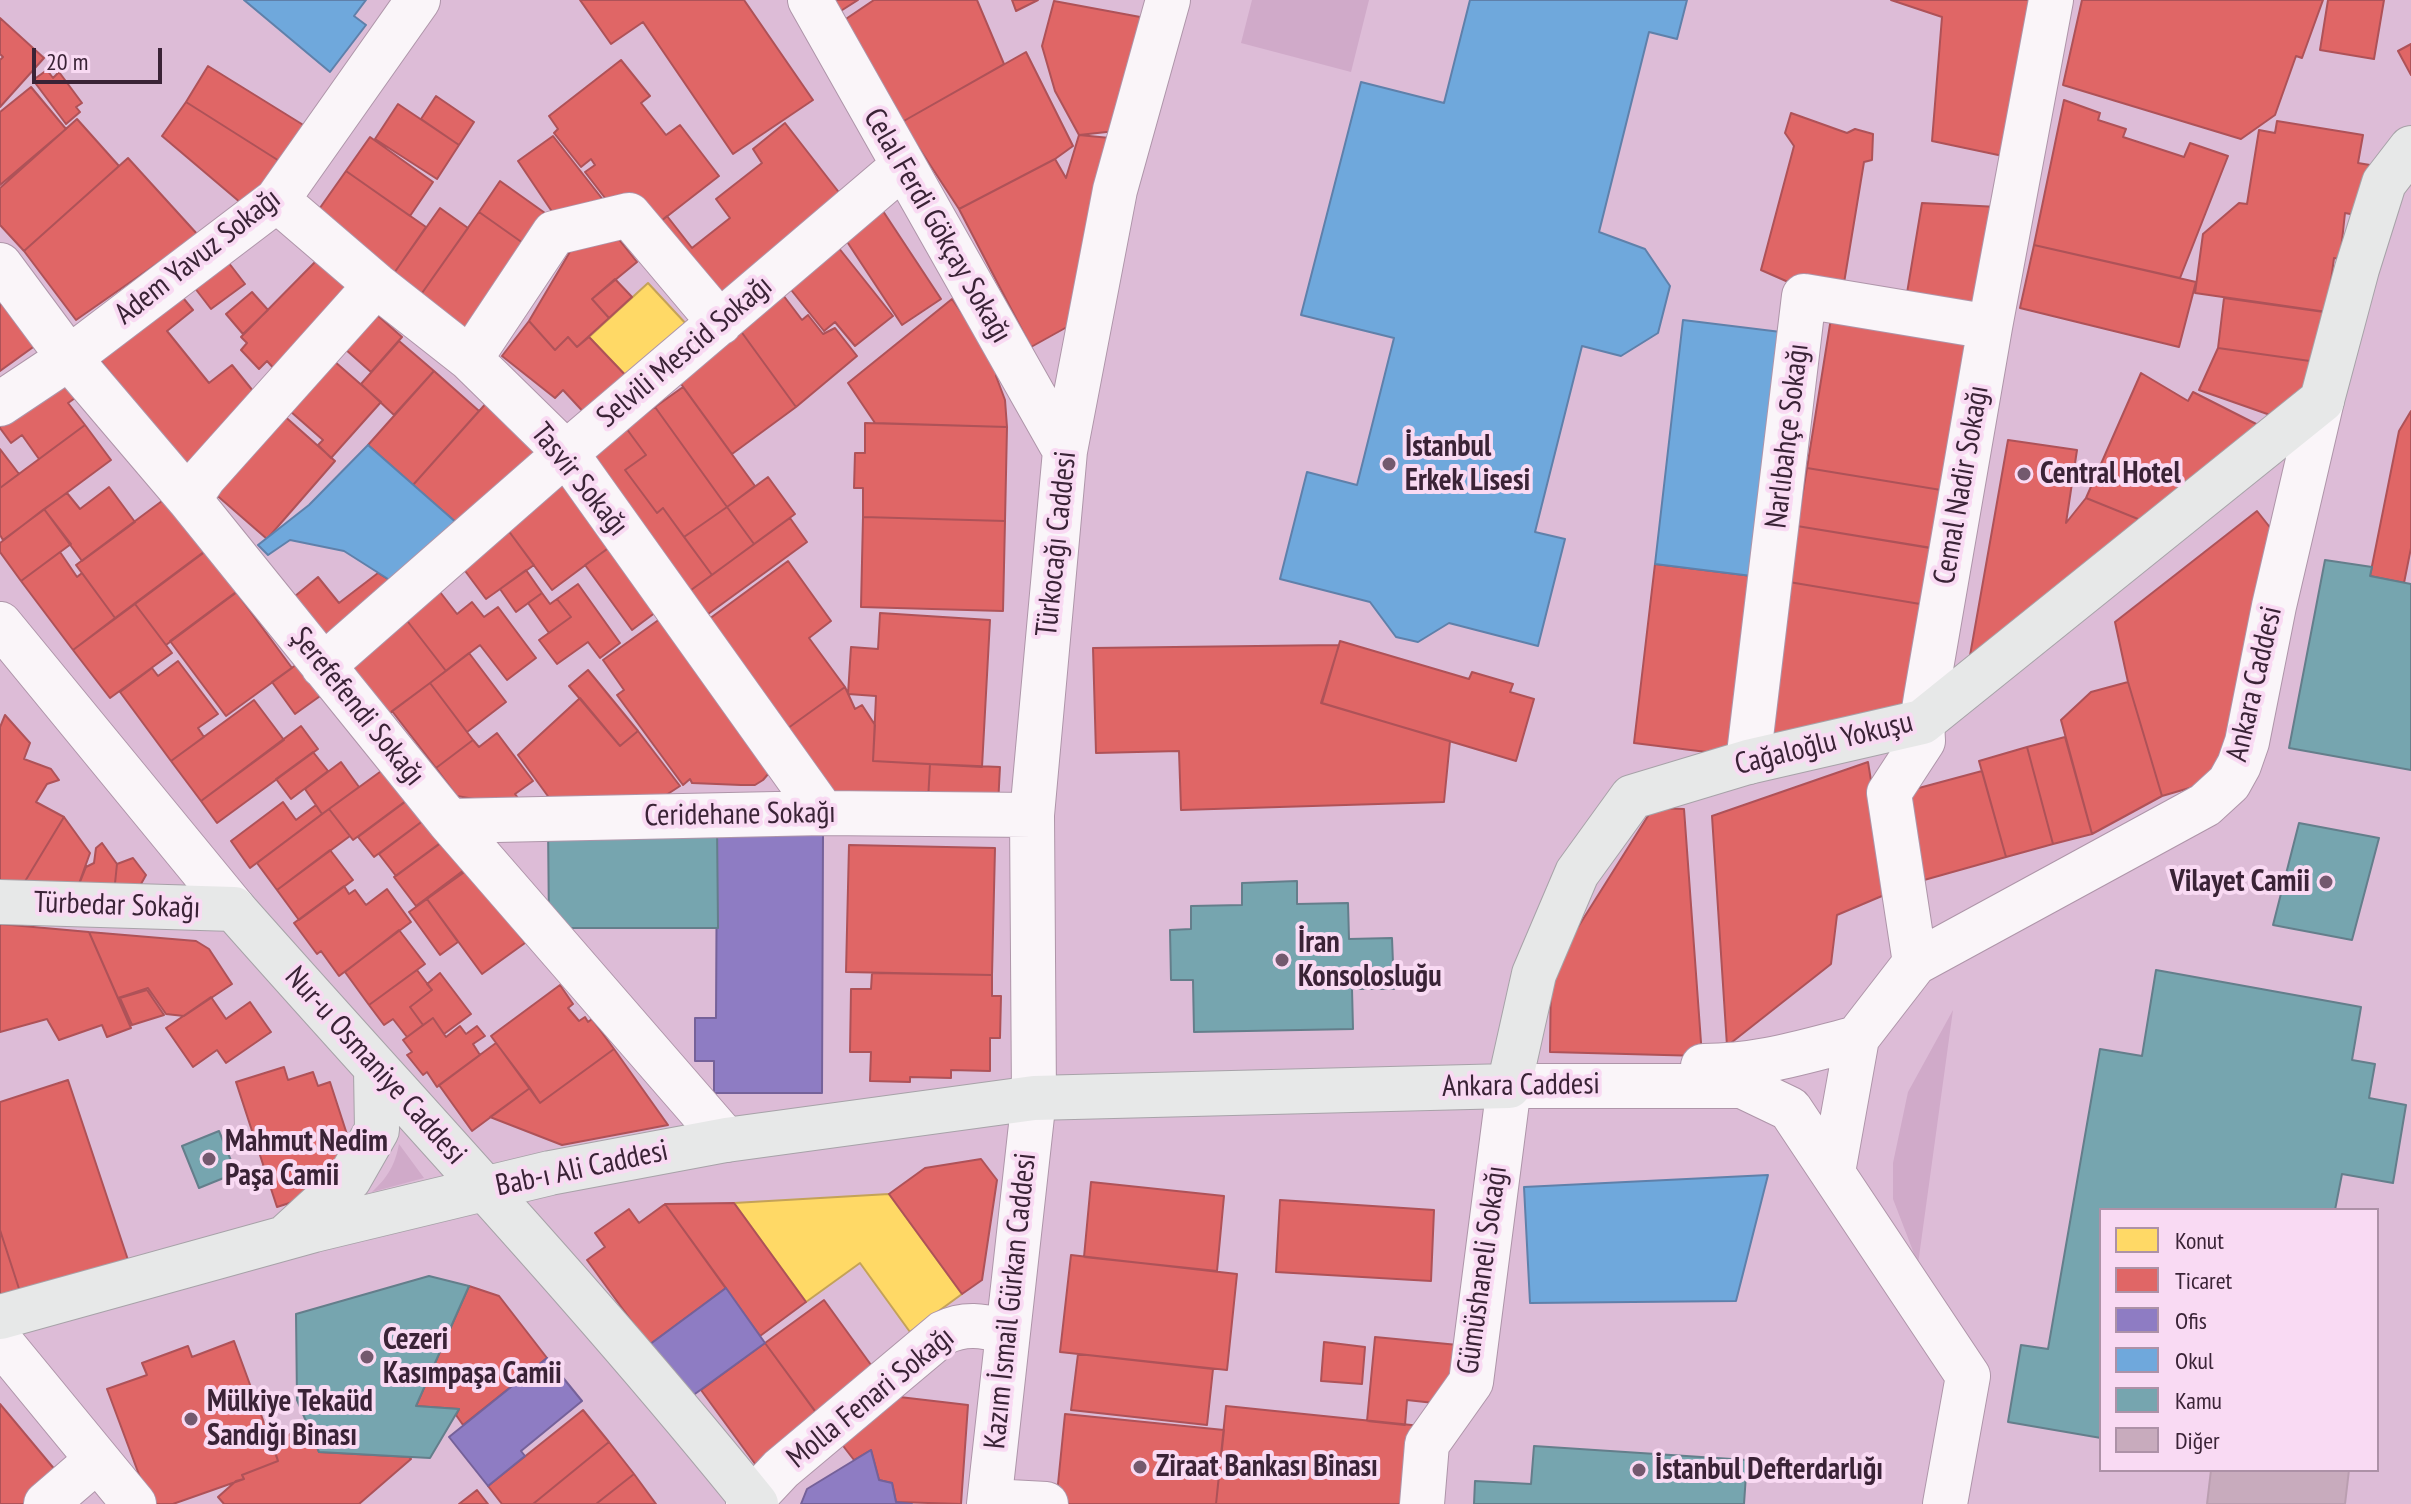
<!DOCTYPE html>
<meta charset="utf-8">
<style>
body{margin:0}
#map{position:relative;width:2411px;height:1504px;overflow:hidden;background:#ddbcd7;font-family:"PT Sans Narrow",sans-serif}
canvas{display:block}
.legend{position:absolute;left:2099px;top:1208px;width:280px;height:264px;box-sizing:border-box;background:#f9daf3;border:2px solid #ad91a7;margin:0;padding:10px 14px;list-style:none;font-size:24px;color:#3a2336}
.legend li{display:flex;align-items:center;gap:16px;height:40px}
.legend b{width:40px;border:2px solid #ad91a7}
.scale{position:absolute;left:32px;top:48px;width:130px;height:36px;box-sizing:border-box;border:4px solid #3a2336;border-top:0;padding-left:10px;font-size:24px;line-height:28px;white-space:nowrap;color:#3a2336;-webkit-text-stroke:6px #f9daf3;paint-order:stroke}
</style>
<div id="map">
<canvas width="2411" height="1504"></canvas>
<ul class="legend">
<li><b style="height:22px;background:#ffd966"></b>Konut</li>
<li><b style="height:22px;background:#e06666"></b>Ticaret</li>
<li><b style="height:22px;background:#8e7cc3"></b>Ofis</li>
<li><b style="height:22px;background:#6fa8dc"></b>Okul</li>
<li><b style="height:22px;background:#76a5af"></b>Kamu</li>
<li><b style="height:22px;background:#c8abbd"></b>Diğer</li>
</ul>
<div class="scale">20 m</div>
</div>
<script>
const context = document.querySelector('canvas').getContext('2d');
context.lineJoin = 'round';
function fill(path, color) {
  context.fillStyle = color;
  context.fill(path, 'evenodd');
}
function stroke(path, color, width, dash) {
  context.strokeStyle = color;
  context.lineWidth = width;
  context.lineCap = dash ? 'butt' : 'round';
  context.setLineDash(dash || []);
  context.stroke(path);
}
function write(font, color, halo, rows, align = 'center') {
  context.font = font + ' "PT Sans Narrow",sans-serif';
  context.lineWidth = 8;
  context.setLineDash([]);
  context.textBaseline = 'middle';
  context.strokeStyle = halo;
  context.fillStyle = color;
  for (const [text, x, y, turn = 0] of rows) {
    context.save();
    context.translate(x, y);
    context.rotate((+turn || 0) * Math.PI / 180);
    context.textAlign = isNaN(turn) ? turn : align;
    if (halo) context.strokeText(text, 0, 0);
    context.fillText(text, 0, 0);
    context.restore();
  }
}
fill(new Path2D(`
 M1252,0H1369L1351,72L1241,43Z
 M1953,1010L1918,1264L1893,1199V1163L1908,1092Z
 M399,1144L424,1178L372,1192C388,1177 395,1165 399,1144Z`), '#d0aac9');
const homes = new Path2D(`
 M648,283L688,326L630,380L589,337Z
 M889,1194L962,1294L910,1332L860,1263L806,1302L734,1203Z`);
fill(homes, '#ffd966');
stroke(homes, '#c4a258', 2);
const shops = new Path2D(`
 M580,0H744L813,100L733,154L643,22L611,44Z
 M828,0H858L836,14Z
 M874,0H977L1004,64L902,122L834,27Z
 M1012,0H1038L1016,11Z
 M1891,0H2039L2003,156L1932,141L1942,17Z
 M2082,0H2323L2302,58L2296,56L2275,115L2241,139L2063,85Z
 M2328,0H2384L2374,59L2320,50Z
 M1054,1L1151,19L1125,130L1079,135L1055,91L1042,46Z
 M0,18L44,58L0,107V60L3,57L0,54Z
 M2411,44V75L2398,51Z
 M1026,52L1073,146L1055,159L959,209L902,122Z
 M621,60L650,96L641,103L666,135L680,125L719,176L647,232L615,211L585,172L595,165L591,159L581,167L554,133L558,129L549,116Z
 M208,66L313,131L284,164L186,102Z
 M47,70L53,78L59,72L82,103L76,107L80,112L66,124L33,80Z
 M31,87L66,129L0,185V112Z
 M436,96L474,122L459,145L421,119Z
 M2064,100L2100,113L2098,120L2126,129L2123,137L2184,157L2190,143L2228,156L2180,278L2034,245Z
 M186,102L284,164L241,203L162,136Z
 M398,104L459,145L437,179L375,139Z
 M1791,113L1847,133L1855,129L1873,134L1872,160L1864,162L1843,289L1786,281L1761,270L1794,146L1785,133Z
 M77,119L119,166L24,251L0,225V188Z
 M2277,121L2363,135L2358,163L2370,165L2361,216L2345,213L2340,259L2334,258L2327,312L2195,293L2203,234L2239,203L2247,204L2259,130L2275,133Z
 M785,123L848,204L716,306L654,227L667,216L692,248L730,218L716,199L762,163L753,149Z
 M1079,135L1120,139L1076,322L1031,347L959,209L1055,159L1066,178Z
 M553,136L611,210L555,216L518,161Z
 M370,137L433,182L410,216L346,171Z
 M128,158L198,235L76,320L24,251Z
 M346,171L426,227L390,279L310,222Z
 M500,181L552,218L530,248L479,212Z
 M877,202L941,299L902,325L838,228Z
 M1922,203L1998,207L1981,309L1906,299Z
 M440,208L468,228L415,303L387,283Z
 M479,212L530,248L466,338L415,303Z
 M617,237L637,262L592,299L609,318L577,347L568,337L555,350L529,321L574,245Z
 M2034,245L2196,282L2179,347L2020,308Z
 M838,247L893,316L855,346L835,322L824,331L788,286Z
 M225,258L245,284L211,309L191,283Z
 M317,260L353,295L277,372L267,361L259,369L241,350L247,343L241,337Z
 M615,279L632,297L609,318L592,299Z
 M175,288L193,310L167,331L209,383L232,365L266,407L187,469L94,352Z
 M252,292L268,310L243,334L226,314Z
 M783,295L802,320L808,315L823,334L835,328L857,356L796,407L740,330Z
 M12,297L43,340L0,371V305Z
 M2224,298L2324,312L2317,362L2218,348Z
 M952,299L996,362V376L1005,400L1007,427L875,423L848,383Z
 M1832,312L1975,336L1941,490L1807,468Z
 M376,314L402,337L371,372L345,349Z
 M529,321L555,350L568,337L577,347L589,337L630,380L589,418L563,390L555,398L502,356Z
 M740,330L796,407L732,454L676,377Z
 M399,341L434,371L394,415L361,384Z
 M2218,348L2317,362L2293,423L2199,390Z
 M334,361L381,402L331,458L318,445L323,440L290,411Z
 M434,371L479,411L413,485L368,445Z
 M61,373L78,396L68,403L85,425L39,459L22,435L11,443L0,428V418Z
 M2141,373L2188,401L2193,392L2274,433L2148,523L2086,498Z
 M683,387L755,486L727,507L655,407Z
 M489,400L542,447L467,532L413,485Z
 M655,407L727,507L684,537L663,508L657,513L625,470L646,455L626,428Z
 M2411,411V548L2404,583L2370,576L2399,431Z
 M281,413L335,461L267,539L213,492Z
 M865,423L1007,427L1005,521L863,517V488H854L855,453H865Z
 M85,425L111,460L3,540L0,535V488Z
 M626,428L646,455L625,470L657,513L663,508L712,575L684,595L585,458Z
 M2008,440L2077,450L2066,523L2086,498L2148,523L1968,667Z
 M0,449L19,474L0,488Z
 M1807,468L1941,490L1932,548L1797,526Z
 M768,477L795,514L754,544L727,507Z
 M565,482L611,546L552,590L505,526Z
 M109,487L135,522L82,561L44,509L67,493L80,509Z
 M166,498L205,551L115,618L76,565Z
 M727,507L754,544L712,575L684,537Z
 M44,509L71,544L21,581L0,552V543Z
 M2257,511L2272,530L2238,730L2210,782L2162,796L2128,682L2115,622Z
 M863,517L1005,521L1003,611L861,607Z
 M790,518L807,542L704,617L687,593Z
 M505,526L534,565L486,599L457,560Z
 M1797,526L1942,550L1932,606L1789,582Z
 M617,542L664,606L632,630L585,565Z
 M210,548L241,589L166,645L135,604Z
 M60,552L77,577L82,573L115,618L73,650L21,581Z
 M788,561L831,621L809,638L845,687L784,731L705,622Z
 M1655,564L1760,577L1739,756L1634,743Z
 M526,570L542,593L516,612L500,589Z
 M378,573L399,586L324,646L288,602L318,577L339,603Z
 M1789,582L1932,606L1917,702L1772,742Z
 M578,584L620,643L600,658L588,642L557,664L539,640L571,617L557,599Z
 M236,592L292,668L226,716L170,641Z
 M440,592L457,614L472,602L484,617L498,607L536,658L507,680L480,645L446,671L405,618Z
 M542,593L550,604L557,599L571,617L549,633L528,603Z
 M135,604L172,653L110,698L73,650Z
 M880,613L990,620L982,767L873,761L876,696L848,694L851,647L878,649Z
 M664,616L769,773L763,780L755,785H741L692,783L690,779L683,785L617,695L624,690L603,660Z
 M405,618L446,671L386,716L345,663Z
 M1340,641L1469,679L1472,672L1513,684L1510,692L1534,699L1516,761L1322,703Z
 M1339,645L1321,703L1450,741L1444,802L1181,810L1179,751L1096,753L1093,648Z
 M469,653L506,702L467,732L430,683Z
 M178,661L218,714L198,728L204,737L171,761L120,692L152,668L158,676Z
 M300,662L323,694L295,714L272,682Z
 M588,670L638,731L620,746L569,686Z
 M2128,682L2162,796L2092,834L2061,720L2091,692Z
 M430,683L473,740L436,768L392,711Z
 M845,687L855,709L862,705L875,725L873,761L930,764L928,801L837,803L784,731Z
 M580,698L620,746L638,731L680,786L660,799H550L518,755Z
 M254,700L284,740L201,801L171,761Z
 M5,715L30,743L24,759L51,769L59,780L47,784L36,802L64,817L24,883L0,882V727Z
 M301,726L318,749L217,823L201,801Z
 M497,733L533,781L515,794L518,798L509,805L457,796L436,768L473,740L479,747Z
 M2065,737L2092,834L2053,844L2027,747Z
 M2027,747L2053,844L2006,857L1979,761Z
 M313,752L328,771L291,799L276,779Z
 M341,762L359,787L322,814L305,789Z
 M1868,762L1889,893L1837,915L1831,964L1727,1046L1712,816Z
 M930,764L1000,767L998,805L928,801Z
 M384,769L407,800L353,840L329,809Z
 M1982,771L2006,857L1917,882L1904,792Z
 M413,796L428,817L374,857L358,837Z
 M283,802L296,820L316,805L322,814L250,868L231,841Z
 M1653,808L1684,809L1702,1056L1550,1052L1551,970Z
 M329,809L350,836L277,890L257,863Z
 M64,817L90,853L76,892L24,883Z
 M428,817L445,840L396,876L379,854Z
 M447,838L468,867L416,906L394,877Z
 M102,843L117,864L114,893L76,892L86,867L94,863L96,848Z
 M849,845L995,848L992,975L846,972Z
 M330,850L353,880L299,920L277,890Z
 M133,858L146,875L141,884L136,892L114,893L117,864Z
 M470,868L525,943L482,974L427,899Z
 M344,886L349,894L355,890L366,905L387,889L411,922L339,976L321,951L317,954L294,923Z
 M427,899L458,942L440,955L409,912Z
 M0,924L89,932L131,1028L107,1037L102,1025L59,1040L47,1019L0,1032Z
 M399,930L425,964L369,1005L345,972Z
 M89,932L196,941L209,949L232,984L184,1016L166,1014L148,988L118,998Z
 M417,970L432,990L410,1007L423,1025L407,1037L393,1019L384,1025L369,1005Z
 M440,973L471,1014L444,1034L433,1018L423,1025L410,1007L432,990L427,984Z
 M872,973L992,975V996H1001L1000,1038H990V1071L951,1070V1078L910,1077V1082L870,1081L871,1052H850L851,989H871Z
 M560,985L573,1004L568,1008L579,1021L585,1017L588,1022L592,1019L614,1049L540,1103L491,1036Z
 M147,990L164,1015L132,1025L120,998Z
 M211,997L226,1019L250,1002L271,1032L226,1063L217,1050L193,1067L166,1028Z
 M433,1018L446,1037L460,1026L466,1034L477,1026L485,1036L473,1044L480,1055L437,1087L427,1072L423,1075L407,1055L412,1052L403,1040Z
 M496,1043L530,1088L472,1131L439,1085Z
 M614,1049L668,1125L562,1145L490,1117L530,1088L540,1103Z
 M284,1067L288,1080L313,1072L318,1086L330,1082L355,1159L324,1192L277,1207L236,1082Z
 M68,1080L129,1263L22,1298L0,1230V1102Z
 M981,1159L997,1180L982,1280L962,1294L889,1194L925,1168Z
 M1091,1182L1224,1196L1217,1271L1084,1257Z
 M1280,1200L1434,1210L1431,1281L1276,1272Z
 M734,1203L806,1302L760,1336L665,1204Z
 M665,1204L726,1288L649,1345L587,1260L605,1247L595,1233L629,1209L639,1223Z
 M0,1230L22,1298L0,1305Z
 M1071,1255L1237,1274L1227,1370L1060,1352Z
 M469,1286L499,1296L547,1358L463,1425L456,1415L459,1409L416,1406Z
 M824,1300L879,1376L821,1419L765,1343Z
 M1375,1337L1458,1345L1452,1405L1407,1400L1405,1425L1367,1421Z
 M234,1341L278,1461L242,1475L244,1479L173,1504H150L107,1389L147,1375L142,1363L188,1346L192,1357Z
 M1324,1342L1365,1347L1362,1384L1321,1381Z
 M765,1343L825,1425L761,1472L701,1390Z
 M1078,1354L1213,1369L1207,1425L1071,1410Z
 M891,1396L968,1405L961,1504L896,1502L892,1483L879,1480L871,1450L854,1460L837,1438Z
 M0,1404L61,1477L29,1504H0Z
 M1226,1406L1421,1426L1413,1504H1216Z
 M583,1410L609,1442L533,1504H502L488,1486Z
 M1065,1414L1224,1430L1216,1504H1056Z
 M306,1420L319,1452L409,1457L411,1459L359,1504H224L218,1497L236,1481L244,1479L242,1475L278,1461L274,1448Z
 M609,1442L634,1474L596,1504H533Z
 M634,1474L656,1504H596Z
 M477,1490L488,1504H459Z`);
fill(shops, '#e06666');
stroke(shops, '#ae5258', 2);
const offices = new Path2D(`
 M717,834L823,835L822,1093H714V1061H695V1018H716Z
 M726,1288L765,1343L688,1399L649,1345Z
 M547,1358L582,1401L521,1451L525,1456L488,1486L449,1437Z
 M871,1450L879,1480L892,1483L896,1502L912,1504H801L807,1489Z`);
fill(offices, '#8e7cc3');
stroke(offices, '#756199', 2);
const schools = new Path2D(`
 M244,0H366L354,16L366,25L330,72Z
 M1470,0H1687L1677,39L1649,32L1599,232L1645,249L1670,286L1658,333L1621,356L1582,346L1535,532L1565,539L1538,646L1449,623L1418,642L1396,637L1370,602L1280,579L1307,472L1357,485L1394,338L1301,315L1361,82L1444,103Z
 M1683,320L1789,333L1760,577L1655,564Z
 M368,445L467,532L399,586L344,551L290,540L268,555L258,545L309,505Z
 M1768,1175L1736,1301L1530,1303L1524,1187Z`);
fill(schools, '#6fa8dc');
stroke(schools, '#5f80aa', 2);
const public = new Path2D(`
 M2325,560L2372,567L2370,576L2411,584V770L2289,748Z
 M2299,823L2379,838L2352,940L2273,925Z
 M717,824L718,928H549L548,825Z
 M1297,881V904L1348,903L1349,939L1392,938L1394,989H1352L1353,1029L1194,1032L1193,980H1171L1170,930L1191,929V906L1242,905V883Z
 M2156,970L2361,1007L2352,1060L2375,1064L2369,1098L2406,1105L2393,1183L2342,1174L2335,1210H2101V1438L2008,1422L2021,1345L2048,1349L2100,1049L2142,1056Z
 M219,1131L236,1173L199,1188L182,1146Z
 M429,1276L469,1286L416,1406L459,1409L430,1458L319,1452L297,1400L296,1314Z
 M1534,1446L1747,1460L1744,1504H1474L1475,1481L1531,1484Z`);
fill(public, '#76a5af');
stroke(public, '#647e8b', 2);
const building = new Path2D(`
 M2211,1470H2349L2345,1504H2207Z`);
fill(building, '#c8abbd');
stroke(building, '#ba9eb0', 2);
const minor = new Path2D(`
 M810,0L1065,451
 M277,200L376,285L470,359L566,453L823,813
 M0,265L69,358L189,499L449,821L726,1140
 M470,359L554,233L629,215L720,323
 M0,404L69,358L277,200L418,0
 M189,499L204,477L376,285
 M0,624L234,909
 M323,666L566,453L903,166
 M1748,762L1804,296L1990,327
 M449,821L823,813L1032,815
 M1915,963L1889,793L1923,741L1922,722L1926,697L1990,327L2051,0
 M1703,1066C1760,1066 1802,1052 1857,1038
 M1833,1172L1857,1038L1915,963L2205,805L2229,783L2239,765L2247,742L2274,606L2322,400
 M0,1341L134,1504
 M990,1501L1046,1504
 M46,1504L97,1460
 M748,1504L781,1469L943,1333C965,1322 983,1326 1007,1331
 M989,1504L1034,1098L1032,815L1065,451L1115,190L1168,0
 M1422,1504L1427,1444L1471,1382L1509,1086H1742L1790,1109L1968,1376L1945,1504`);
const major = new Path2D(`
 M0,902L234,909C409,1107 590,1298 756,1504
 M289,1234L349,1179L377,1130L376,1070
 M0,1317L314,1230L550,1173L726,1140L1034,1098L1509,1086L1534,974L1577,873L1632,797L1748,762L1922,722L2322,400L2357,269L2384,183L2411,148`);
stroke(minor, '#ae95a9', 46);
stroke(major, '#a7a2a8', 46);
stroke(minor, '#faf5f9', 44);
stroke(major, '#e7e8e8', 44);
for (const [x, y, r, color] of [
 [1389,464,8,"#73596e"],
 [2024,474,8,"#73596e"],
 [2326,882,8,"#73596e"],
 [1282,960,8,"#73596e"],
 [209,1159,8,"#73596e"],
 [367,1357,8,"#73596e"],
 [191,1419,8,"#73596e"],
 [1140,1467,8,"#73596e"],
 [1639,1470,8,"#73596e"]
]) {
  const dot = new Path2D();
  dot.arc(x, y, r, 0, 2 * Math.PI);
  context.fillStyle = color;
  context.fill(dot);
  stroke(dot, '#f9daf3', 3);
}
write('30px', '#3a2336', '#f9daf3', [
 ["Celal Ferdi Gökçay Sokağı",937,226,60],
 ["Adem Yavuz Sokağı",198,257,-38],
 ["Selvili Mescid Sokağı",685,352,-40],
 ["Narlıbahçe Sokağı",1788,436,-83],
 ["Tasvir Sokağı",579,480,51],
 ["Cemal Nadir Sokağı",1962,485,-80],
 ["Türkocağı Caddesi",1057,544,-84],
 ["Ankara Caddesi",2255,684,-77],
 ["Şerefefendi Sokağı",357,707,51],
 ["Cağaloğlu Yokuşu",1824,744,-14],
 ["Ceridehane Sokağı",740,815,-1],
 ["Türbedar Sokağı",117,906,2],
 ["Nur-u Osmaniye Caddesi",375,1066,48],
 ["Ankara Caddesi",1521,1086,-1],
 ["Bab-ı Ali Caddesi",582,1169,-12],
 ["Gümüshaneli Sokağı",1483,1270,-82],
 ["Kazım İsmail Gürkan Caddesi",1011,1301,-84],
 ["Molla Fenari Sokağı",871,1398,-39]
]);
write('bold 30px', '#3a2336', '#f9daf3', [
 ["İstanbul",1405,447],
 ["Erkek Lisesi",1405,481],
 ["Central Hotel",2040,474],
 ["Vilayet Camii",2310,882,"right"],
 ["İran",1298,943],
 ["Konsolosluğu",1298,977],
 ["Mahmut Nedim",225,1142],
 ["Paşa Camii",225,1176],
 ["Cezeri",383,1340],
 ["Kasımpaşa Camii",383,1374],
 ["Mülkiye Tekaüd",207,1402],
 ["Sandığı Binası",207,1436],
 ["Ziraat Bankası Binası",1156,1467],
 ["İstanbul Defterdarlığı",1655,1470]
], 'left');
</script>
